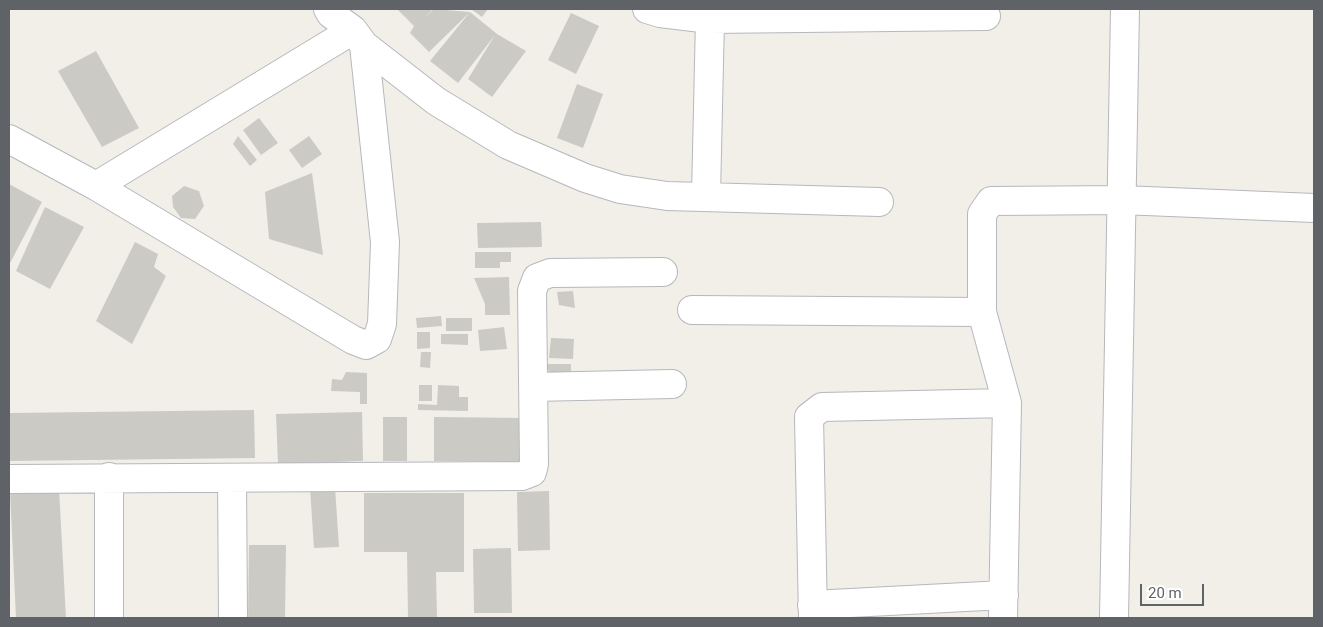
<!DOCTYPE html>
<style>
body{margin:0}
#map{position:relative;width:1323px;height:627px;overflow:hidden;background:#f1efe8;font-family:Roboto,sans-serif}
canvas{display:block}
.frame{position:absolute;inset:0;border:10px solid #5f6368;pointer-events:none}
.scale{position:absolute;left:1140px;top:584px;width:64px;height:22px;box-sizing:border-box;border:2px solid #5f6368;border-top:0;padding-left:6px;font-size:15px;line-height:18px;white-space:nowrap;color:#5f6368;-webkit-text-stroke:4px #fff;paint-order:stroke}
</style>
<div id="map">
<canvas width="1323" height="627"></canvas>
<div class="frame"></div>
<div class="scale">20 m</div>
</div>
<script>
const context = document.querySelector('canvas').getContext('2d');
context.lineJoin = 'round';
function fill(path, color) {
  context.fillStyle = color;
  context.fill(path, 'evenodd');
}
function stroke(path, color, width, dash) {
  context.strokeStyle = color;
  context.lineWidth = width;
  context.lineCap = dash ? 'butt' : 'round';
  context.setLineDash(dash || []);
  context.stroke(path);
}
fill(new Path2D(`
 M397,9H433L423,19L434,9L470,12L429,52L410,33L414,26Z
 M471,9H488L482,17Z
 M470,12L497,34L526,51L492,97L468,79L495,35L458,83L430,61Z
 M571,13L599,26L576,74L548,60Z
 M96,51L139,128L102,147L58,71Z
 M577,84L603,94L583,148L557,138Z
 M259,118L278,143L261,155L243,130Z
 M238,136L257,160L250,166L233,144Z
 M309,136L322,154L302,168L289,150Z
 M312,173L323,255L269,239L265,192Z
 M9,184L42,202L9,265Z
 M184,186L199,191L204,206L195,219L181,218L173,207L172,196Z
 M45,207L84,227L50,289L16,271Z
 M541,222L542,247L478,248L477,223Z
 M135,242L158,254L154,267L166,276L132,344L96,321Z
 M475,252H511V262H500V268H475Z
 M509,277L510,315H485V304L474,278Z
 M573,291L575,308L559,305L557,292Z
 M441,316L442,326L417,328L416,318Z
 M446,318H472V331H446Z
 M504,327L507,349L480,351L478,330Z
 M417,332H430V348L417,349Z
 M441,334H468V345L441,344Z
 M551,338L574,339L573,359L549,358Z
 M421,352H431L430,368L420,367Z
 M546,364H571V378L551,377Z
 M346,372L367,373V404H360V392L331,391L332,379L342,380Z
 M419,385H432V401H419Z
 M438,385L459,386V397H468V411L418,410V404L437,405Z
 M254,410L255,458L9,461V413Z
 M362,412L363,461L278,464L276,414Z
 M383,417H407V461H383Z
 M434,417L524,418L523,462L434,461Z
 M335,487L339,547L314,548L310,488Z
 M59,489L66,618H16L10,491Z
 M549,491L550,550L518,551L517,492Z
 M364,493H464V572H436L437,617H408L407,552H364Z
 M249,545H286L285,618H248Z
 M511,548L512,613H474L473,549Z`), '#cccac5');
const minor = new Path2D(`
 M328,9L331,14L353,30L364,45L436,101L508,145L585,178L620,189L667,196L879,202
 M647,9L660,13L710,19L986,16
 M9,139L96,186L353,340L366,345L377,339L382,324L385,242L364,45
 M96,186L353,30
 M706,196L710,19
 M692,310L982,312
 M533,387L672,384
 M109,477V618
 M232,478L233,618
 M9,479L522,476L532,472L534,464L532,291L537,278L550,273L663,272
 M812,605L1004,595
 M813,618L809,417L822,407L1007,403
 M1003,618L1007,403L982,312V214L991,201L1122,200L1314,208
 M1114,618L1125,9`);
stroke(minor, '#b5b8bc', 30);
stroke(minor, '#fff', 28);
</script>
